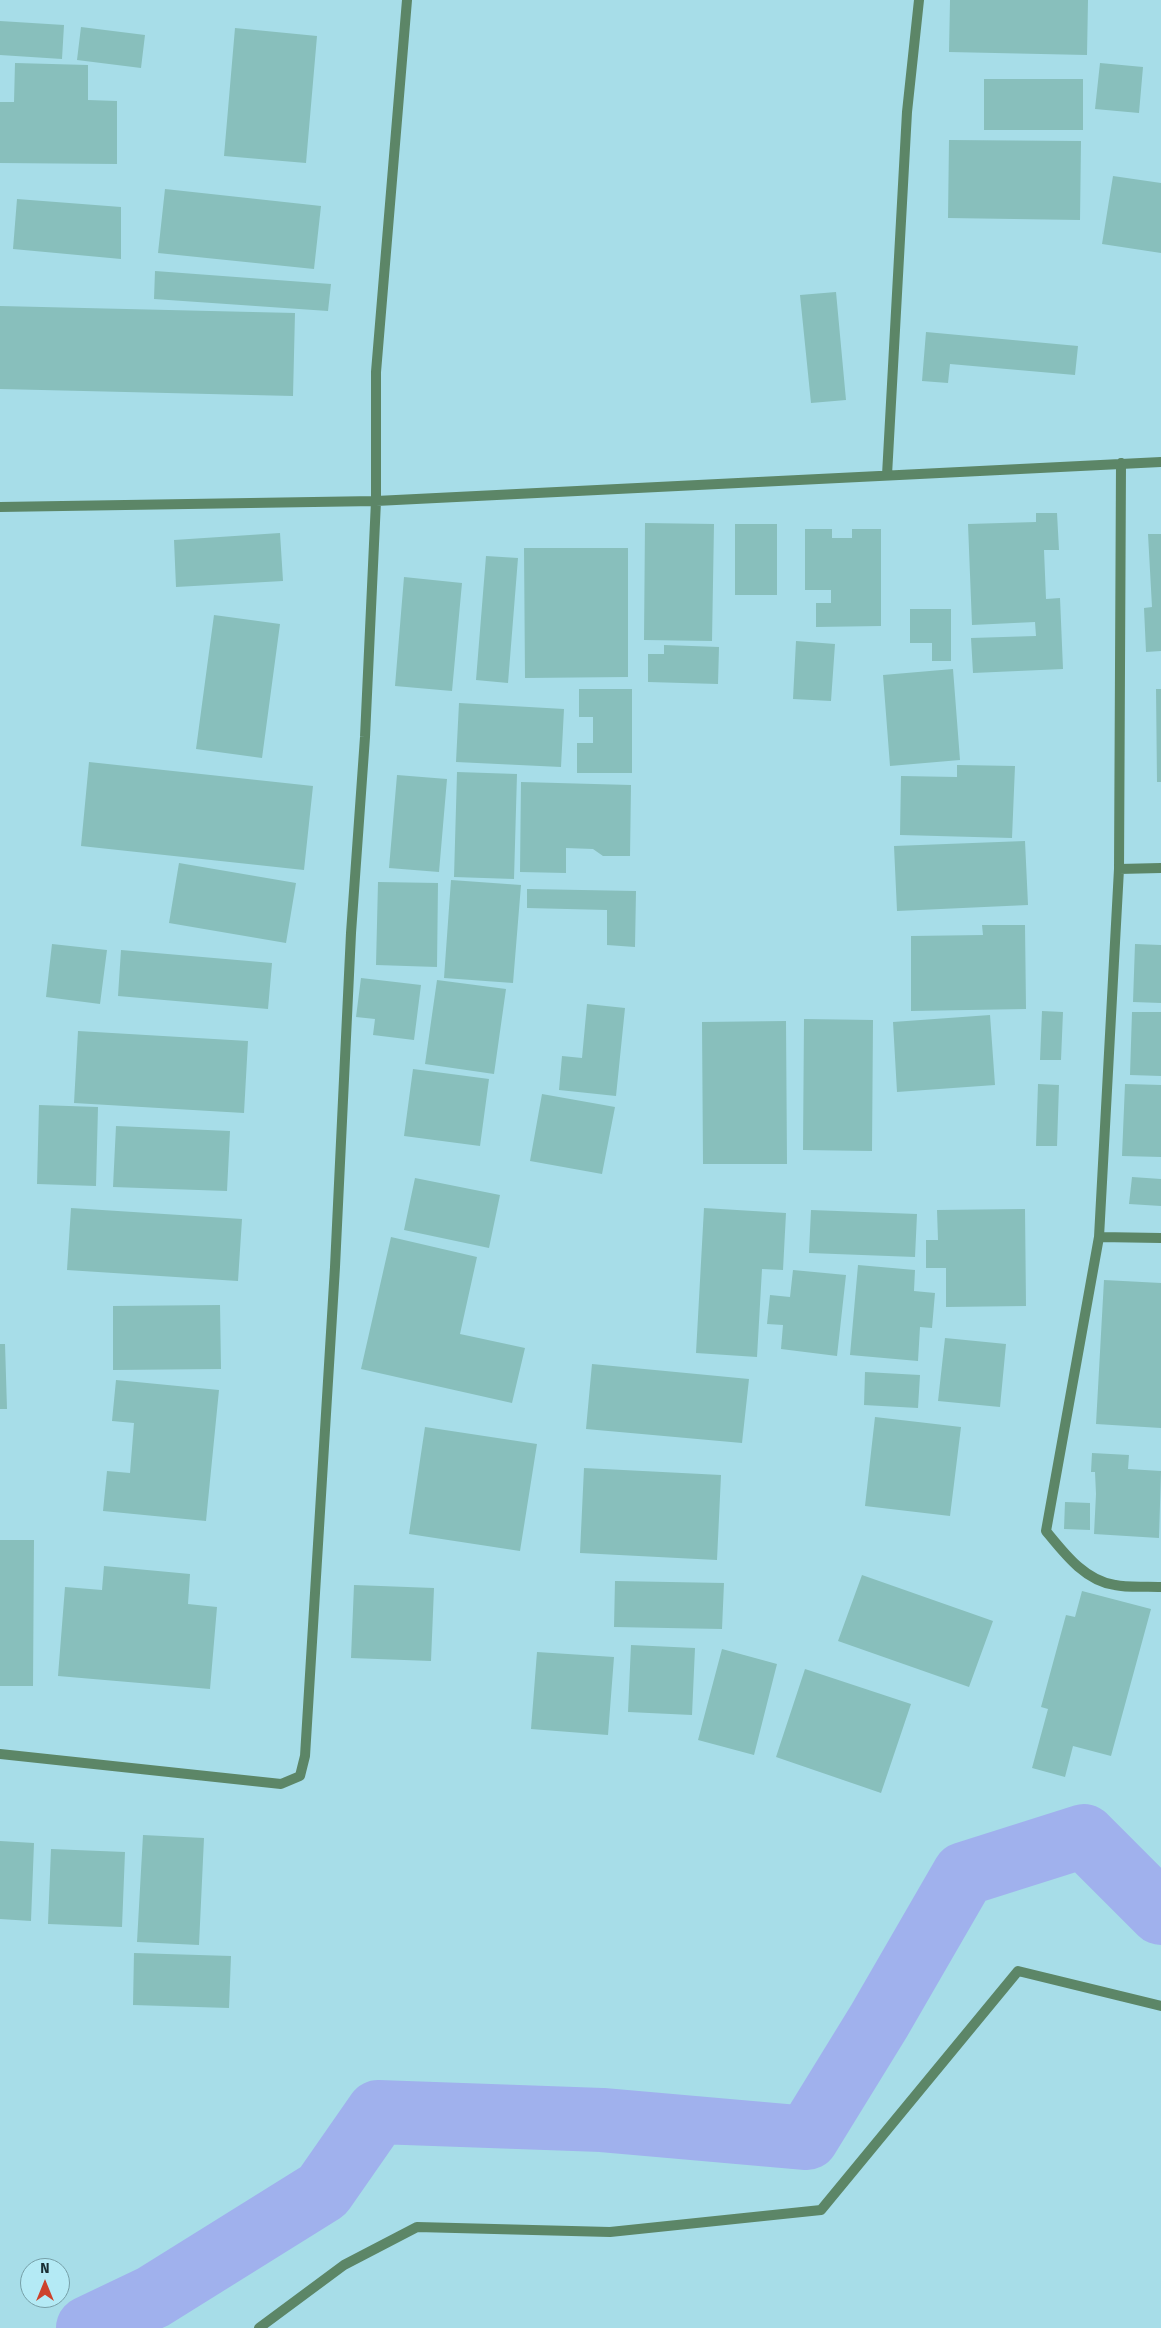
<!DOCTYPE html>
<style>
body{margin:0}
#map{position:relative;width:1161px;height:2328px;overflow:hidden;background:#a7dde8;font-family:"Fira Sans",sans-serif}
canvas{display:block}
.north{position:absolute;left:20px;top:2258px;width:50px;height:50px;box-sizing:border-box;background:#b4eaf5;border:1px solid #769fa7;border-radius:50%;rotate:0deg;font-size:14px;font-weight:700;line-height:20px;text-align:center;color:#192e33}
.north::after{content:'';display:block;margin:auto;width:18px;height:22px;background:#cd422b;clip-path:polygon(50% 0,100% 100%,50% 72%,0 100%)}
</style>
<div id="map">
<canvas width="1161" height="2328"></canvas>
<div class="north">N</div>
</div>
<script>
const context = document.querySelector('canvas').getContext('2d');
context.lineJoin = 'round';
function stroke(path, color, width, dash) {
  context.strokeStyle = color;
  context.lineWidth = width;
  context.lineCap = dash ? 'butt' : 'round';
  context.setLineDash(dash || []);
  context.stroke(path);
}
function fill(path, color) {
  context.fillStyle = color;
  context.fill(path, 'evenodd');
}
stroke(new Path2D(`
 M88,2328L153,2297L323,2191L378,2112L602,2120L807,2138L879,2021L964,1874L1084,1836L1161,1913`), '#a0b1ed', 64);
fill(new Path2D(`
 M950,0H1088L1087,55L949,52Z
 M0,21L64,25L62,59L0,55Z
 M81,27L145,35L141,68L77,60Z
 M235,28L317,36L306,163L224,156Z
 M15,63L88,65V100L117,101V164L0,163V102H14Z
 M1100,63L1143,67L1139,113L1095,109Z
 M984,79H1083V130H984Z
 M949,140L1081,141L1080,220L948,218Z
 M1113,176L1161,183V253L1102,244Z
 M165,189L321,206L314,269L158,253Z
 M17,199L121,207V259L13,249Z
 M155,271L331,284L328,311L154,299Z
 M836,292L846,400L811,403L800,295Z
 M0,306L295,313L293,396L0,389Z
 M926,332L1078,346L1075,375L950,364L948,383L922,381Z
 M1036,513H1057L1059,550H1044L1046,599L1060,598L1063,669L973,673L971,638L1036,636L1035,622L972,625L968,524L1036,522Z
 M645,523L714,524L712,641L644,640Z
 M735,524H777V595H735Z
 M805,529H832V538H852V529H881V626L816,627V603H831V590H805Z
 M280,533L283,581L176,587L174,540Z
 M1148,534H1161V651L1146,652L1144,608L1152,607Z
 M524,548H628V677L525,678Z
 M486,556L518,558L508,683L476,680Z
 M404,577L462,583L452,691L395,686Z
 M910,609H951V661H932V643H910Z
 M214,615L280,624L262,758L196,749Z
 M796,641L835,644L831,701L793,699Z
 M664,645L719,647L718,684L648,682V654H664Z
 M953,669L960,760L890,766L883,675Z
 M579,689H632V773H577V743H593V717H579Z
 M1156,689H1161V782H1157Z
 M459,703L564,709L561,767L456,762Z
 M89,762L313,786L304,870L81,846Z
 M957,765L1015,766L1012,838L900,835L901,776L957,777Z
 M457,772L517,774L514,879L454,877Z
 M397,775L447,779L439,872L389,868Z
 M521,782L631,785L630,856H603L593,849L566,848V873L520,872Z
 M1025,841L1028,905L897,911L894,846Z
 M179,863L296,883L286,943L169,923Z
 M451,880L521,885L513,983L444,978Z
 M378,882L438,883L437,967L376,965Z
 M527,889L636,891L635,947L607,945V910L527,908Z
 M982,925H1025L1026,1009L911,1011V936L983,935Z
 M52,944L107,950L100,1004L46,997Z
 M1135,944L1161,945V1003L1133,1002Z
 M121,950L272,963L268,1009L118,996Z
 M361,978L421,985L414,1040L373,1035L375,1019L356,1017Z
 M437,980L506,989L494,1074L425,1064Z
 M587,1004L625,1008L616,1096L559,1090L562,1056L582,1058Z
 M1042,1011L1063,1012L1061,1060H1040Z
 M1132,1012H1161V1076L1130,1075Z
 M990,1015L995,1085L897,1092L893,1022Z
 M804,1019L873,1020L872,1151L803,1150Z
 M786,1021L787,1164H703L702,1022Z
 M78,1031L248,1041L244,1113L74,1103Z
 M413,1069L489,1079L480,1146L404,1136Z
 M1038,1084L1059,1085L1057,1146H1036Z
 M1125,1084L1161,1085V1157L1122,1156Z
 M542,1094L615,1107L602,1174L530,1161Z
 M39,1105L98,1107L96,1186L37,1184Z
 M116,1126L230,1131L227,1191L113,1187Z
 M1132,1177L1161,1179V1206L1129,1204Z
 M415,1178L500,1195L489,1248L404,1230Z
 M71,1208L242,1219L238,1281L67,1270Z
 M704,1208L786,1213L783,1270L762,1269L757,1357L696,1353Z
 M1025,1209L1026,1306L946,1307V1268H926V1240H938L937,1210Z
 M811,1210L917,1214L915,1257L809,1253Z
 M391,1237L477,1257L460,1334L525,1348L512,1403L361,1369Z
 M858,1265L915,1270L914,1291L935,1293L932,1328L920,1327L918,1361L850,1355Z
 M793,1270L846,1275L837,1356L781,1349L783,1325L767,1324L770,1295L790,1297Z
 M1104,1280L1161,1283V1428L1096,1424Z
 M220,1305L221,1369L113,1370V1306Z
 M945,1338L1006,1344L1000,1407L938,1401Z
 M0,1344H5L7,1409H0Z
 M592,1364L749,1379L742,1443L586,1429Z
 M865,1372L920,1375L918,1408L864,1405Z
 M116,1380L219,1390L206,1521L103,1511L107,1471L130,1473L134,1423L112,1421Z
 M875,1417L961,1427L950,1516L865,1506Z
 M425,1427L537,1444L520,1551L409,1534Z
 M1092,1453L1129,1455L1128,1469L1161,1471L1159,1538L1094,1534L1096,1494L1095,1472H1091Z
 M584,1468L721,1475L717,1560L580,1553Z
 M1065,1502L1090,1503V1530L1064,1529Z
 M0,1540H34L33,1686H0Z
 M104,1566L190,1574L188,1604L217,1607L210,1689L58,1676L65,1587L102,1590Z
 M862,1575L993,1621L969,1687L838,1641Z
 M615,1581L724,1583L722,1629L614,1627Z
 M354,1585L434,1588L431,1661L351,1658Z
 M1082,1591L1151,1609L1111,1756L1073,1746L1065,1777L1032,1768L1048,1709L1041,1707L1066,1615L1075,1617Z
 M631,1645L695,1648L692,1715L628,1712Z
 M722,1649L777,1664L754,1755L698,1740Z
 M537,1652L614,1657L608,1735L531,1729Z
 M805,1669L911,1704L881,1793L776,1757Z
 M143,1835L204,1838L199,1945L137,1942Z
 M0,1841L34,1843L31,1921L0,1919Z
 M51,1849L125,1852L122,1927L48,1924Z
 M134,1953L231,1956L229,2008L133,2005Z`), '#88bfbc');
stroke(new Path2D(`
 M1121,463L1119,869L1099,1237L1046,1531C1064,1553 1085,1581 1115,1585C1129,1588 1146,1586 1161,1587
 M887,475L907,112L919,0
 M0,507L376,501L1161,462
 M1119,869L1161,868
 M1099,1237L1161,1238
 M0,1754L281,1784L300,1776L305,1756L335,1267L351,933L365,737L376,501V372L407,0
 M259,2328L344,2265L417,2227L610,2232L821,2210L1018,1971L1161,2006`), '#5c8667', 10);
</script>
